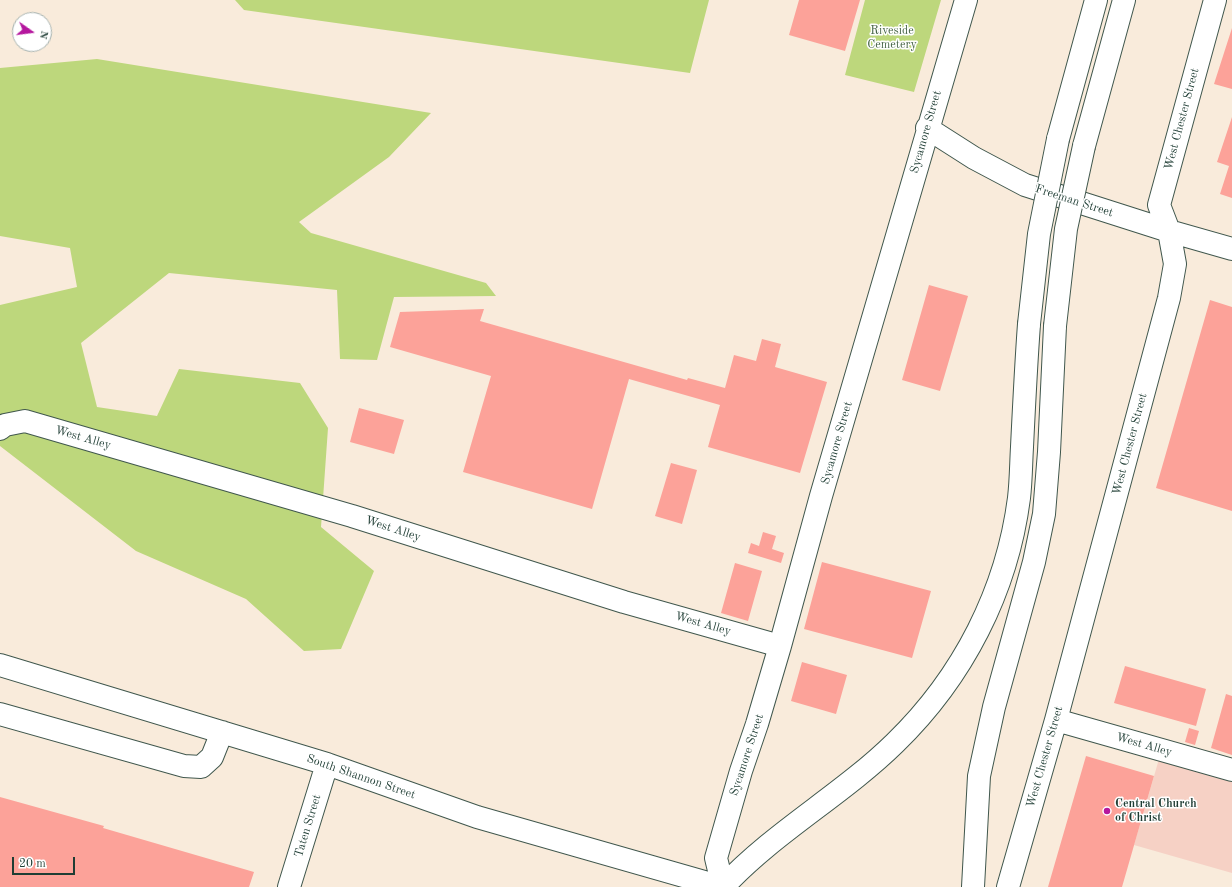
<!DOCTYPE html>
<style>
body{margin:0}
#map{position:relative;width:1232px;height:887px;overflow:hidden;background:#f9ebdb;font-family:"Old Standard TT",serif}
canvas{display:block}
.north{position:absolute;left:12px;top:12px;width:40px;height:40px;box-sizing:border-box;background:#fff;border:1px solid #a5b1ae;border-radius:50%;rotate:104deg;font-size:11px;font-weight:700;line-height:16px;text-align:center;color:#1f3d34}
.north::after{content:'';display:block;margin:auto;width:14px;height:18px;background:#b5179e;clip-path:polygon(50% 0,100% 100%,50% 72%,0 100%)}
.scale{position:absolute;left:12px;top:857px;width:63px;height:18px;box-sizing:border-box;border:2px solid #1f3d34;border-top:0;padding-left:5px;font-size:12px;line-height:14px;white-space:nowrap;color:#1f3d34;-webkit-text-stroke:3px #fff;paint-order:stroke}
</style>
<div id="map">
<canvas width="1232" height="887"></canvas>
<div class="north">N</div>
<div class="scale">20 m</div>
</div>
<script>
const context = document.querySelector('canvas').getContext('2d');
context.lineJoin = 'round';
function fill(path, color) {
  context.fillStyle = color;
  context.fill(path, 'evenodd');
}
function stroke(path, color, width, dash) {
  context.strokeStyle = color;
  context.lineWidth = width;
  context.lineCap = dash ? 'butt' : 'round';
  context.setLineDash(dash || []);
  context.stroke(path);
}
function write(font, color, halo, rows, align = 'center') {
  context.font = font + ' "Old Standard TT",serif';
  context.lineWidth = 3;
  context.setLineDash([]);
  context.textBaseline = 'middle';
  context.strokeStyle = halo;
  context.fillStyle = color;
  for (const [text, x, y, turn = 0] of rows) {
    context.save();
    context.translate(x, y);
    context.rotate((+turn || 0) * Math.PI / 180);
    context.textAlign = isNaN(turn) ? turn : align;
    if (halo) context.strokeText(text, 0, 0);
    context.fillText(text, 0, 0);
    context.restore();
  }
}
fill(new Path2D(`
 M1159,759L1232,778V873L1134,845Z`), '#f6d1c5');
fill(new Path2D(`
 M235,0H709L690,73L244,10Z
 M865,0H941L914,92L845,75Z
 M97,59L431,113L389,157L299,222L311,233L486,283L496,296L394,297L377,360L340,359L337,290L169,273L81,343L97,407L157,416L179,369L300,383L328,428L321,527L374,571L341,649L304,651L246,599L136,551L0,446V305L77,287L70,248L0,236V68Z`), '#bdd77c');
fill(new Path2D(`
 M799,0H860L845,51L789,35Z
 M1232,28V89L1214,84Z
 M1232,117V198L1220,194L1229,166L1217,162Z
 M929,285L968,296L940,391L902,380Z
 M1210,300L1232,307V511L1156,488Z
 M484,309L480,321L687,380L688,378L725,388L734,355L756,361L762,339L781,344L775,367L827,382L800,473L708,447L720,405L629,379L592,509L463,472L491,376L390,347L400,312Z
 M359,408L404,420L394,454L350,442Z
 M671,463L697,470L682,524L655,516Z
 M763,532L776,536L772,549L784,553L781,563L748,553L751,543L759,546Z
 M822,562L931,591L912,658L804,629Z
 M735,563L762,571L748,621L721,613Z
 M802,662L847,675L836,714L791,701Z
 M1125,666L1206,689L1196,726L1114,703Z
 M1226,694L1232,696V755L1211,748Z
 M1189,728L1199,731L1195,745L1185,742Z
 M1086,756L1154,776L1122,887H1048Z
 M0,797L104,826L103,828L254,872L249,887H0Z`), '#fca299');
const minor = new Path2D(`
 M927,128L974,158L1025,185L1169,231L1232,249
 M0,429L5,425L25,421L352,516L624,602L780,646
 M0,665L327,764L477,817L722,887
 M0,714L184,766L201,767L212,757L222,732
 M1056,720L1232,770
 M289,887L327,764
 M723,887L716,858L741,771L757,724L780,646L821,496L966,0
 M1008,887L1056,720L1169,298L1175,264L1169,231L1159,205L1215,0`);
const highway = new Path2D(`
 M1058,139L1096,0
 M1084,146L1124,0
 M723,887C774,832 842,795 895,743C963,677 1007,591 1019,498C1021,481 1021,464 1022,447C1024,406 1026,365 1029,324
 M973,887L979,776L994,707L1034,562L1044,514L1049,452L1055,326`);
stroke(minor, '#40574d', 24);
stroke(highway, '#40574d', 24);
stroke(minor, '#fff', 22);
stroke(highway, '#fff', 22);
const highwayBridge = new Path2D(`
 M1029,324L1039,234L1058,139
 M1055,326L1066,229L1084,146`);
stroke(highwayBridge, '#40574d', 24, []);
stroke(highwayBridge, '#fff', 22);
for (const [x, y, r, color] of [
 [1107,811,4,"#b5179e"]
]) {
  const dot = new Path2D();
  dot.arc(x, y, r, 0, 2 * Math.PI);
  context.fillStyle = color;
  context.fill(dot);
  stroke(dot, '#fff', 1.5);
}
write('12px', '#466446', '#fff', [
 ["Riveside",892,31],
 ["Cemetery",892,45]
]);
write('12px', '#1f3d34', '#fff', [
 ["West Chester Street",1182,119,-75],
 ["Sycamore Street",926,132,-74],
 ["Freeman Street",1074,201,18],
 ["West Alley",83,438,16],
 ["Sycamore Street",837,443,-74],
 ["West Chester Street",1130,444,-75],
 ["West Alley",393,529,18],
 ["West Alley",703,624,16],
 ["West Alley",1144,745,16],
 ["Sycamore Street",747,755,-72],
 ["West Chester Street",1045,757,-74],
 ["South Shannon Street",361,777,19],
 ["Taten Street",308,826,-73]
]);
write('bold 12px', '#1f3d34', '#fff', [
 ["Central Church",1115,804],
 ["of Christ",1115,818]
], 'left');
</script>
